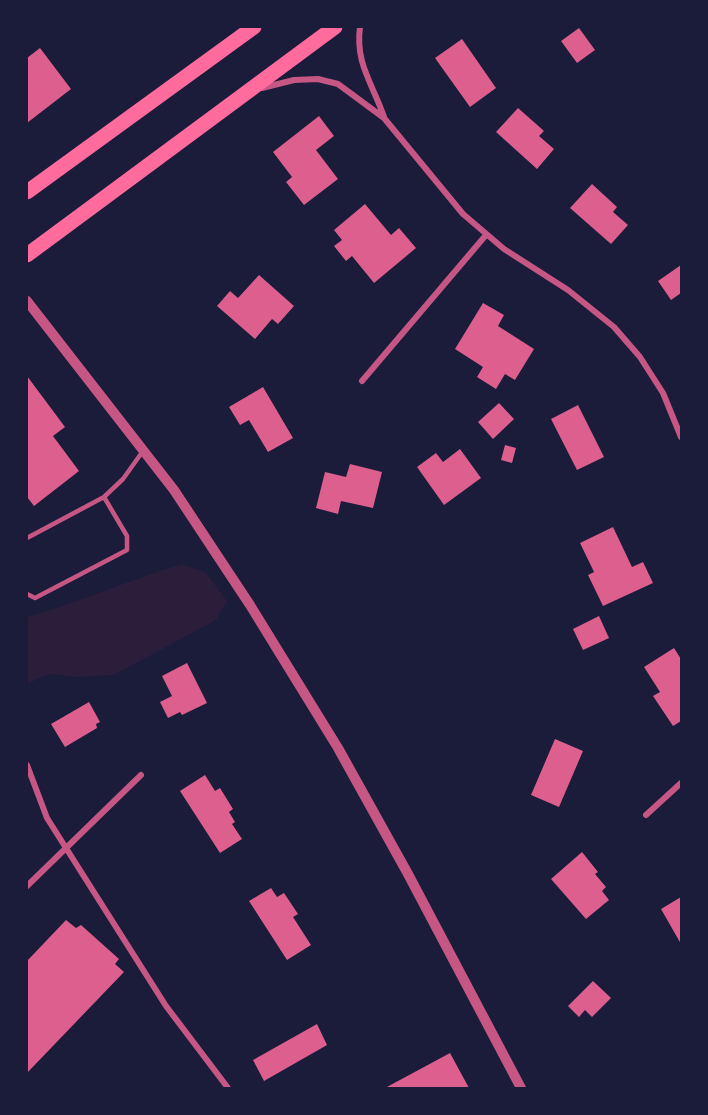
<!DOCTYPE html>
<style>
body{margin:0}
#map{position:relative;width:708px;height:1115px;overflow:hidden;background:#1b1b3a;font-family:Ubuntu,sans-serif}
canvas{display:block}
.frame{position:absolute;inset:0;border:28px solid #1b1b3a;pointer-events:none}
</style>
<div id="map">
<canvas width="708" height="1115"></canvas>
<div class="frame"></div>
</div>
<script>
const context = document.querySelector('canvas').getContext('2d');
context.lineJoin = 'round';
function fill(path, color) {
  context.fillStyle = color;
  context.fill(path, 'evenodd');
}
function stroke(path, color, width, dash) {
  context.strokeStyle = color;
  context.lineWidth = width;
  context.lineCap = dash ? 'butt' : 'round';
  context.setLineDash(dash || []);
  context.stroke(path);
}
fill(new Path2D(`
 M182,564L206,573L227,601L216,620L114,675L76,677L49,674L27,684V617C80,602 129,580 182,564Z`), '#2a1e3b');
fill(new Path2D(`
 M579,28L595,50L577,63L561,41Z
 M462,39L496,88L470,107L435,58Z
 M40,48L71,89L27,123V58Z
 M518,108L544,131L539,136L554,149L537,169L496,132Z
 M319,116L334,136L316,150L338,179L304,205L286,182L292,177L273,152Z
 M592,184L617,207L613,212L628,225L611,244L570,208Z
 M365,204L391,235L399,228L416,248L374,283L352,256L346,261L334,246L342,240L334,230Z
 M681,265V293L671,300L658,281Z
 M259,275L294,306L278,324L272,319L255,339L217,306L230,291L238,298Z
 M483,303L504,315L498,326L534,349L515,380L505,374L496,389L477,377L483,367L455,349Z
 M27,376L65,427L53,436L79,471L34,506L27,497Z
 M263,387L293,438L268,452L249,420L240,425L229,407Z
 M499,403L514,419L493,439L478,422Z
 M578,405L604,457L577,470L551,419Z
 M505,445L516,448L512,463L501,460Z
 M460,449L481,478L444,505L417,467L436,453L443,462Z
 M350,464L382,472L373,508L341,501L338,514L316,508L325,472L346,477Z
 M613,527L632,567L643,562L653,583L603,606L588,575L594,572L580,543Z
 M599,616L609,638L583,650L573,629Z
 M674,648L681,659V721L673,726L653,696L660,692L644,667Z
 M187,663L207,703L182,715L180,712L168,718L160,702L172,696L162,676Z
 M89,702L100,722L96,724L97,728L65,747L51,724Z
 M555,739L583,751L559,807L531,795Z
 M205,775L215,791L220,788L233,809L229,812L235,822L232,824L242,839L220,853L180,791Z
 M582,852L598,872L595,874L606,887L602,891L609,900L586,919L551,879Z
 M271,888L277,897L284,893L298,914L293,917L311,945L287,960L249,901Z
 M681,897V944L661,909Z
 M66,920L76,928L81,925L119,959L115,964L124,972L27,1073V961Z
 M593,981L611,998L592,1017L585,1010L579,1017L568,1006Z
 M317,1024L327,1045L264,1081L253,1060Z
 M450,1053L469,1088H385Z`), '#dd5f8e');
stroke(new Path2D(`
 M27,538L104,497L123,479L143,451
 M27,594L35,598L127,550V536L104,497`), '#c65784', 4.5);
stroke(new Path2D(`
 M360,27C355,64 373,84 384,117
 M262,88L294,80L318,79L338,84L384,118L463,214L504,249L568,290L614,327L640,357L663,393L681,437
 M362,381L486,235
 M27,765L47,818L166,1006L228,1088
 M646,815L681,783
 M27,886L141,775`), '#c65784', 6);
stroke(new Path2D(`
 M27,301L174,490L250,605L338,748L408,874L521,1088`), '#c65784', 10);
stroke(new Path2D(`
 M27,192L254,27
 M27,255L335,27`), '#ff6b9d', 15);
</script>
